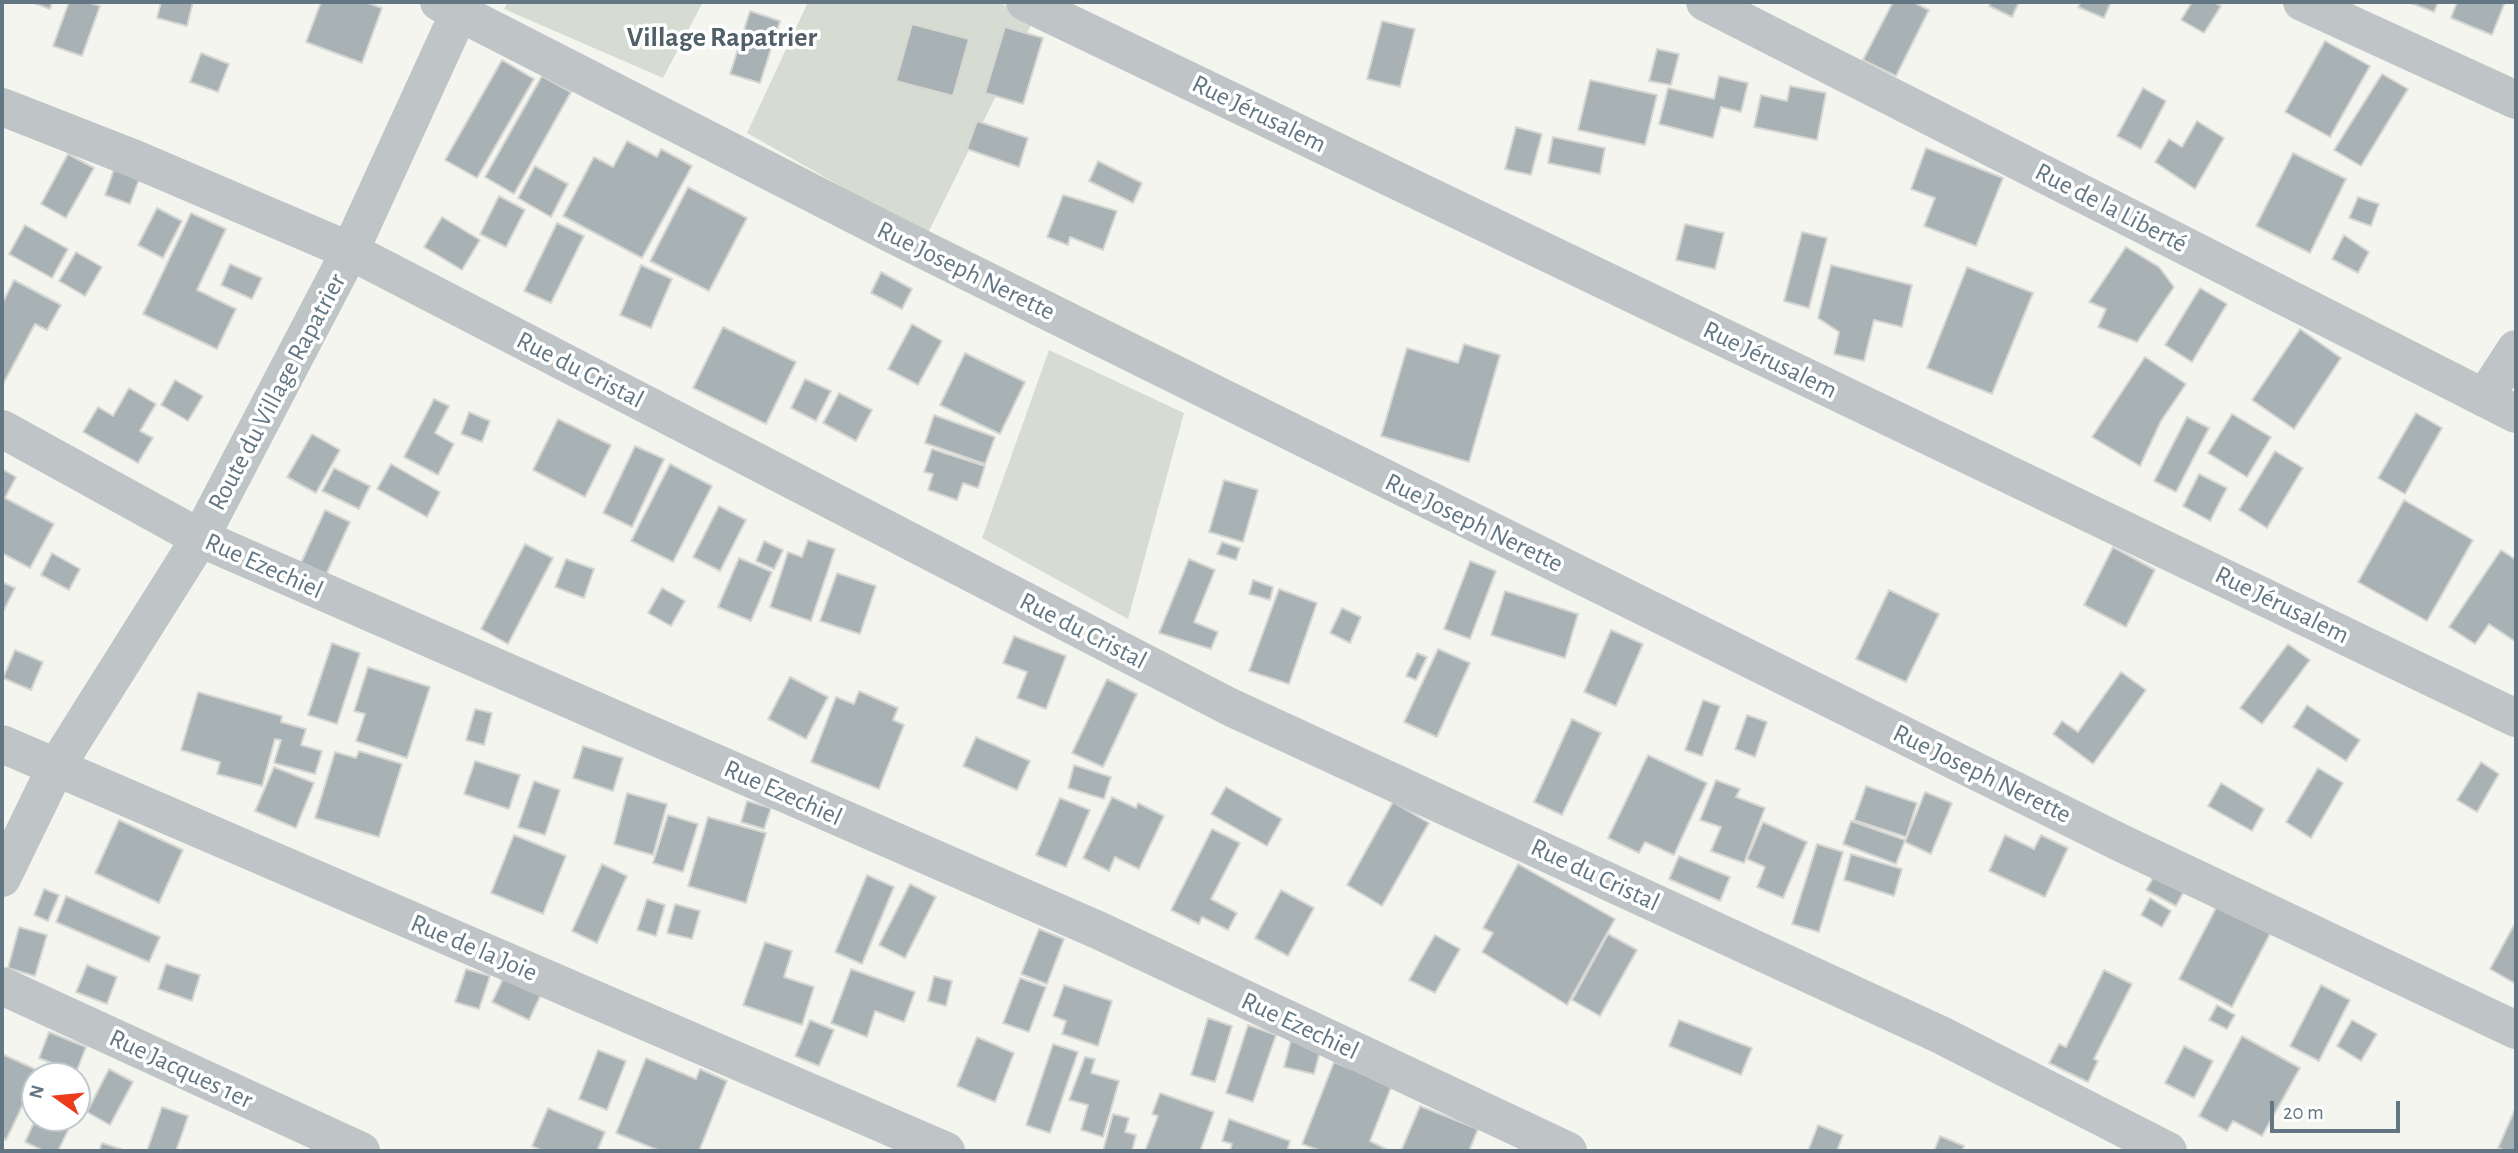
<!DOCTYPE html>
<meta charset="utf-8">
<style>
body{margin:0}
#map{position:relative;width:2518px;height:1153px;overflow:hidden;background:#f5f5f0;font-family:"Alegreya Sans",sans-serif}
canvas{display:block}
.frame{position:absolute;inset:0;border:4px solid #627783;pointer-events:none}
.north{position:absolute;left:21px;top:1062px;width:70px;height:70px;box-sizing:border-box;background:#fff;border:2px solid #c0c9cd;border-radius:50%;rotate:285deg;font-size:19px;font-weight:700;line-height:28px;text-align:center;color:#627783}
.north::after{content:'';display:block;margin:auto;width:24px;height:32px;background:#eb3b1a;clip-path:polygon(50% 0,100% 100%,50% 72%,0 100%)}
.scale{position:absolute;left:2270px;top:1101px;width:130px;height:32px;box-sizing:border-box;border:4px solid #627783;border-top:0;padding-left:9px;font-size:21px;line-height:24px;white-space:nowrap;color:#627783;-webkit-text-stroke:5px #fff;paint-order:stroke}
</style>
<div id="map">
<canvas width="2518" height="1153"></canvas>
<div class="frame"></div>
<div class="north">N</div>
<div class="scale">20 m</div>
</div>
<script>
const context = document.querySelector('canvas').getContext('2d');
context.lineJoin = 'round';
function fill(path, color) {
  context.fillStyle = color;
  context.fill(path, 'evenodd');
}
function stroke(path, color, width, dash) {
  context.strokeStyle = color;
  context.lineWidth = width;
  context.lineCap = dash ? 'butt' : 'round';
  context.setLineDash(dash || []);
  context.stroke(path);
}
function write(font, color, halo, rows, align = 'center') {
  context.font = font + ' "Alegreya Sans",sans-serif';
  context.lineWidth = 7;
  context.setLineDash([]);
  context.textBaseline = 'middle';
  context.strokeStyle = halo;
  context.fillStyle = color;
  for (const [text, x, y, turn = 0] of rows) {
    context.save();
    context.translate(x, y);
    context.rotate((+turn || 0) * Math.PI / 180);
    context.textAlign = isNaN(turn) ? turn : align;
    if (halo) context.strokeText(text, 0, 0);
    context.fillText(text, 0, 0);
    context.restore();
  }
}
fill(new Path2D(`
 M508,2H703L663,78L504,9Z
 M808,2H998L1034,19L927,235L747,133Z
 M1049,350L1184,413L1128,619L982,538Z`), '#d6dcd1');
const building = new Path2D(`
 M31,2H52L50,9Z
 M69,2H87L100,6L82,56L53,46Z
 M161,2H193L187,26L157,18Z
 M321,2H365L382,8L362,63L306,42Z
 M1893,2H1913L1929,10L1896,76L1863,60Z
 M1991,2H2019L2012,17L1989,6Z
 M2081,2H2111L2104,18L2078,7Z
 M2192,2H2213L2221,6L2204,33L2181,20Z
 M2408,2H2438L2434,12Z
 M2457,2H2505L2492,35L2451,18Z
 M750,11L780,21L760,83L730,74Z
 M1382,21L1415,29L1400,87L1367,79Z
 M912,24L969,39L953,96L896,81Z
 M1005,27L1043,38L1023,104L985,93Z
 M2325,41L2370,66L2330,137L2285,112Z
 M1657,49L1679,54L1671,85L1649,81Z
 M201,53L229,64L218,92L190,82Z
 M502,60L534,79L477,178L445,160Z
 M2382,74L2408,89L2361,166L2334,150Z
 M542,76L571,92L514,194L485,177Z
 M1719,76L1748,83L1741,112L1721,107L1713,138L1659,124L1668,88L1714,99Z
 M1590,80L1657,95L1645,145L1578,130Z
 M1790,86L1826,93L1817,140L1754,127L1761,95L1787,101Z
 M2143,88L2166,101L2141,149L2117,136Z
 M977,121L1028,138L1019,167L967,149Z
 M2197,121L2224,138L2195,189L2155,162L2169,139L2182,147Z
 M1516,127L1542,134L1531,175L1505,169Z
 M1553,137L1605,148L1600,174L1548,163Z
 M627,141L657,157L661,149L692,166L642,258L563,216L594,157L613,167Z
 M1926,148L2003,178L1976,246L1924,226L1935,198L1911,189Z
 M2293,153L2346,179L2310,253L2256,226Z
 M68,154L94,168L66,218L41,204Z
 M1098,161L1142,183L1133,203L1089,181Z
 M116,164L141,174L130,204L105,195Z
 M535,166L568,184L551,217L518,198Z
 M688,187L747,218L709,291L650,261Z
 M1063,195L1117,211L1103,250L1070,237L1068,245L1047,237Z
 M499,196L525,210L506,247L480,234Z
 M2358,197L2379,204L2371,226L2349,218Z
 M157,208L182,221L163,258L138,245Z
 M191,213L226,229L197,290L236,309L217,349L143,314Z
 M442,217L480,240L462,270L424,247Z
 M557,223L584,236L551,303L524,291Z
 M1685,224L1724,233L1715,269L1676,260Z
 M25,225L68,249L52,278L9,254Z
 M1802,232L1827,238L1809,308L1784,301Z
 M2344,235L2369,252L2358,273L2332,259Z
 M2126,247L2159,267L2174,287L2137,342L2098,327L2106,309L2089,302Z
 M76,252L102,267L85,296L59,281Z
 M230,264L262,278L252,299L221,285Z
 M641,265L672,279L651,328L620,315Z
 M1831,265L1912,285L1902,327L1874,320L1864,361L1834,354L1839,332L1818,318Z
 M1967,267L2033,293L1992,394L1927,368Z
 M881,272L912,289L902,309L871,293Z
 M14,280L61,305L47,330L35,324L2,386V304Z
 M2200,288L2227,304L2192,362L2165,345Z
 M912,324L942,341L918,385L888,369Z
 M723,327L796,362L766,424L693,388Z
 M2300,329L2341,358L2294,429L2252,400Z
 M1464,344L1500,355L1469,462L1381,436L1407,348L1458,363Z
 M965,353L1025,382L1000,434L940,405Z
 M2145,357L2186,384L2161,421L2140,466L2092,437Z
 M805,379L831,391L816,421L791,408Z
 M175,380L203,396L188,421L161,405Z
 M129,388L156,404L140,431L153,438L138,463L83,432L98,407L113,416Z
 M839,393L872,410L856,441L823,423Z
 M434,399L449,406L435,433L454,444L438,475L404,457Z
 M469,412L490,421L482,442L461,434Z
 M2416,413L2442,428L2405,494L2378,478Z
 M2232,414L2271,437L2247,477L2208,453Z
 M934,415L995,437L985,464L925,443Z
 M2187,417L2209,428L2176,492L2154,481Z
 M558,419L611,445L585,497L533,470Z
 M312,434L340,450L316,493L287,477Z
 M635,446L664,459L632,527L603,513Z
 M932,449L985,466L978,488L963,483L957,500L928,490L933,474L924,472Z
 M2275,451L2303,468L2267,528L2239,510Z
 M391,464L440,492L427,517L377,489Z
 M670,464L712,486L673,562L631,541Z
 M334,468L370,486L359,509L322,491Z
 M2,469L16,477L5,498L54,524L30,568L2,553Z
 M2199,474L2227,488L2210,521L2183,506Z
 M1224,480L1258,490L1243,542L1209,532Z
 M2404,500L2473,540L2427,621L2358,582Z
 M719,506L746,520L720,571L693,557Z
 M325,510L350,522L325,577L300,565Z
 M808,540L835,549L811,621L770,607L788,552L802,557Z
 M764,541L783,550L774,569L756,561Z
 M1222,542L1240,548L1236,560L1217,554Z
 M525,544L553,558L508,644L481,629Z
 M2113,547L2155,570L2126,627L2084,605Z
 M2501,550L2516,560V642L2489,624L2475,644L2449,627Z
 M52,553L80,569L69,590L41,575Z
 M739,558L772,572L751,621L718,607Z
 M566,559L594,569L584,598L555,587Z
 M1189,559L1215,570L1194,622L1218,632L1211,649L1159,633Z
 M1470,561L1496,571L1470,639L1444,629Z
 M837,573L876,586L860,634L820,621Z
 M1253,580L1273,587L1270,600L1249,594Z
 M2,582L15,588L2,614Z
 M662,588L685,601L671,626L648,613Z
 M1279,589L1317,603L1289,684L1249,671Z
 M1889,590L1939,614L1906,682L1856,659Z
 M1505,591L1578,614L1565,658L1491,635Z
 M1342,608L1361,617L1350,643L1330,633Z
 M1611,630L1643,644L1616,706L1584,692Z
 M1014,636L1066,656L1046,709L1017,698L1027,672L1003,663Z
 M332,643L360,653L337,724L308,715Z
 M2288,644L2310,660L2262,724L2240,708Z
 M1438,649L1470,663L1437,737L1404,722Z
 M15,650L43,662L31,690L3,678Z
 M1417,653L1427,657L1416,680L1406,676Z
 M368,667L430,687L407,758L356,741L365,714L354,711Z
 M2121,672L2146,690L2093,764L2053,734L2062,721L2078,732Z
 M790,677L828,697L806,739L768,719Z
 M1107,679L1137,694L1103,767L1072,753Z
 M859,691L898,708L893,720L904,725L879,789L811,762L836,697L854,704Z
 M198,692L282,716L281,722L306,729L301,745L322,751L315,774L274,763L281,740L275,739L262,786L217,774L220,762L181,750Z
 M1703,700L1720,706L1702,756L1685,750Z
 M2307,705L2360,740L2346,761L2293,727Z
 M475,709L492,713L484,745L466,740Z
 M1747,715L1767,722L1755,757L1735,749Z
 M1572,719L1601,733L1562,815L1534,802Z
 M976,737L1030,761L1017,790L963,766Z
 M583,746L623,758L613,791L573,778Z
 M359,751L402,764L379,837L315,818L335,752L356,758Z
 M1648,755L1707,783L1674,855L1645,842L1639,853L1608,838Z
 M475,761L520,775L509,809L464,794Z
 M2481,762L2499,774L2477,812L2457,800Z
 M1074,765L1111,777L1104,799L1068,788Z
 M274,767L314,783L296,828L255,811Z
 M2318,768L2343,783L2311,838L2286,822Z
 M1716,780L1740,789L1736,797L1765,808L1744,863L1711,851L1721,827L1700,820Z
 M534,781L560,790L545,835L518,827Z
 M2221,783L2264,809L2252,831L2208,806Z
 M1866,786L1917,803L1906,837L1854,820Z
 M1226,787L1282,819L1267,846L1211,814Z
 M1925,792L1952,803L1931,854L1905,842Z
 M627,793L667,804L653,855L614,844Z
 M1112,797L1136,808L1138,803L1164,816L1139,869L1115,857L1109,871L1083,858Z
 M1060,798L1090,810L1066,867L1036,855Z
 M747,801L771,808L764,829L741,822Z
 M1393,802L1429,823L1382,906L1347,885Z
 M668,815L698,824L683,872L653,863Z
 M708,817L766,833L746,903L688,886Z
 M119,820L183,850L159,903L95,873Z
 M1851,821L1905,840L1896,864L1843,844Z
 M1763,822L1807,842L1783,898L1757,887L1765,867L1747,859Z
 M1212,829L1240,843L1211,899L1237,913L1228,930L1202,917L1199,924L1171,910Z
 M514,835L566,856L543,914L491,893Z
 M2005,835L2034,849L2041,835L2068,848L2045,897L1989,871Z
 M1817,844L1843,852L1819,932L1792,924Z
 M1851,854L1902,869L1894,896L1844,880Z
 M1679,856L1730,877L1720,901L1669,879Z
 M602,864L627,876L597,943L572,931Z
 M1518,864L1615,919L1567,1005L1482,952L1493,933L1483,928Z
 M2160,866L2189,882L2176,906L2146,890Z
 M867,875L894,887L862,964L835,952Z
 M910,884L936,897L905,958L879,945Z
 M44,889L59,895L48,921L34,915Z
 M1281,890L1314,908L1288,956L1255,938Z
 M66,896L160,937L149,962L56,922Z
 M2150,898L2171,911L2162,927L2141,915Z
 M647,899L665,905L656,936L637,930Z
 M675,904L700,911L692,939L667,933Z
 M2217,906L2273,928L2232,1007L2179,979Z
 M2514,925L2516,926V984L2490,969Z
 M19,927L47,935L35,976L8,968Z
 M1039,929L1064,939L1047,984L1021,974Z
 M1608,934L1637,950L1600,1016L1572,1000Z
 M1435,935L1460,949L1435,993L1409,980Z
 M765,942L792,951L784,977L814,987L802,1025L743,1005Z
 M166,964L200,975L192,1001L158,989Z
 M87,965L117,977L107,1004L76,992Z
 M466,969L490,976L479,1009L455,1002Z
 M851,969L915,992L904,1022L875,1011L867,1037L831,1023Z
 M2104,970L2132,984L2094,1059L2098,1061L2088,1082L2049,1063L2059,1044L2066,1047Z
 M506,973L543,990L529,1020L492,1002Z
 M934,976L952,981L946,1006L928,1001Z
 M1020,978L1046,987L1029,1032L1003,1023Z
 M1064,985L1112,1001L1098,1046L1062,1034L1066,1021L1053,1016Z
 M2321,985L2350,1000L2319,1061L2290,1046Z
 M2217,1005L2235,1015L2227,1029L2209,1020Z
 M1208,1018L1232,1026L1215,1082L1191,1075Z
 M810,1020L834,1030L819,1066L795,1056Z
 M1679,1020L1752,1048L1741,1075L1669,1046Z
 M2352,1020L2377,1034L2361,1061L2337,1046Z
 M1248,1025L1276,1035L1253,1102L1226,1093Z
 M49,1032L86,1047L76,1073L39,1058Z
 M1293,1032L1323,1040L1314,1074L1284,1067Z
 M2242,1036L2300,1068L2262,1136L2233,1121L2227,1131L2199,1116Z
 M977,1037L1014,1053L995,1102L957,1086Z
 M1053,1044L1078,1052L1050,1133L1026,1125Z
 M2184,1046L2213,1061L2194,1098L2165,1083Z
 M598,1050L626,1061L607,1110L579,1099Z
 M2,1054L39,1071L6,1140L2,1138Z
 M1085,1057L1095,1059L1091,1073L1119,1081L1103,1137L1081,1130L1088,1105L1069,1100Z
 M646,1058L696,1079L700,1069L727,1081L699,1151H660L616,1133Z
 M1334,1062L1392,1085L1370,1141L1390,1151H1321L1302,1144Z
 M109,1069L133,1082L110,1125L87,1112Z
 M1160,1093L1214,1112L1200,1151H1145L1158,1116L1152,1114Z
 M1420,1106L1478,1129L1469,1151H1401Z
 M162,1107L188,1116L184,1128L176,1151H147Z
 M2516,1107V1151H2506L2498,1148Z
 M548,1108L605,1132L597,1151H543L532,1146Z
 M1113,1114L1129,1118L1125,1132L1136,1135L1132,1151H1103Z
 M36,1118H74L58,1151H44L25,1142Z
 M1229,1119L1290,1141L1287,1151H1230L1232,1144L1222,1141Z
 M1818,1125L1843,1135L1837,1151H1808Z
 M1940,1136L1964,1146L1962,1151H1934Z
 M102,1143L127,1151H99Z`);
fill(building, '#a8b2b5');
stroke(building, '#d6d6d3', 2);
stroke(new Path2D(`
 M439,2L898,237L2121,843L2516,1030
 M1025,2L2516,718
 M1705,2L2516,414
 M2302,2L2516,100
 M2,107L135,159L350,251L1230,707L1941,1035L2168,1151
 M2484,398L2516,349
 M2,429L200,538L1100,931L1568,1151
 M2,744L946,1151
 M2,878L56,767L200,538L350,251L464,2
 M2,986L361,1151`), '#bfc5c7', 38);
write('26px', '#627783', '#fff', [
 ["Rue Jérusalem",1259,114,26],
 ["Rue de la Liberté",2111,208,27],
 ["Rue Joseph Nerette",966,271,26],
 ["Rue Jérusalem",1770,360,26],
 ["Rue du Cristal",580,370,27],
 ["Route du Village Rapatrier",277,392,-62],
 ["Rue Joseph Nerette",1474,523,26],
 ["Rue Ezechiel",264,566,24],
 ["Rue Jérusalem",2282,605,26],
 ["Rue du Cristal",1083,631,27],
 ["Rue Joseph Nerette",1982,774,26],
 ["Rue Ezechiel",783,793,24],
 ["Rue du Cristal",1595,875,25],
 ["Rue de la Joie",474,948,23],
 ["Rue Ezechiel",1300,1026,25],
 ["Rue Jacques 1er",181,1069,25]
]);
write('bold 28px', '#505f68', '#fff', [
 ["Village Rapatrier",722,38]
]);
</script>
